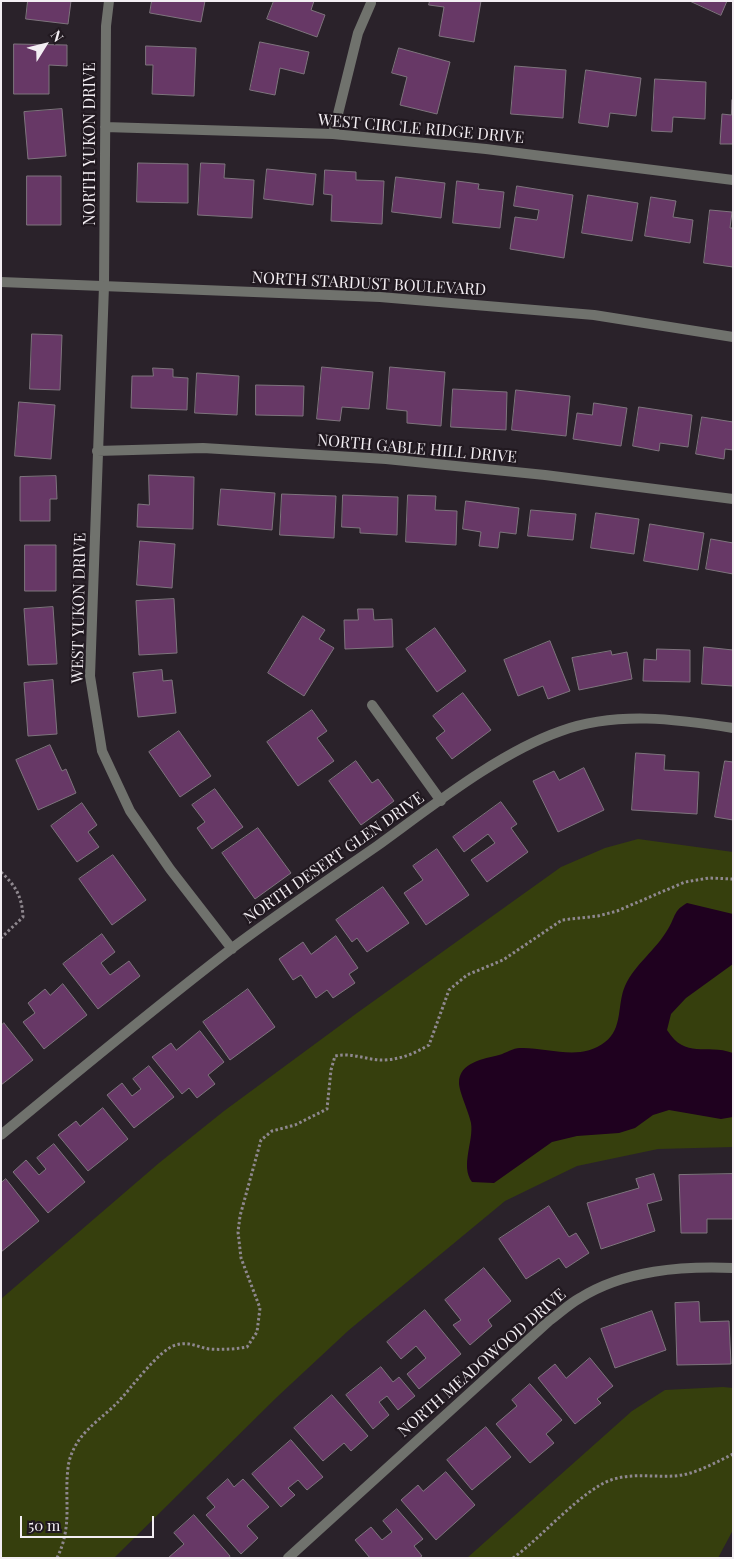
<!DOCTYPE html>
<style>
body{margin:0}
#map{position:relative;width:734px;height:1559px;overflow:hidden;background:#2a222a;font-family:"Playfair Display",serif}
canvas{display:block}
.frame{position:absolute;inset:0;border:2px solid #f3eef3;pointer-events:none}
.north{position:absolute;left:20px;top:20px;width:50px;height:50px;-webkit-text-stroke:4px #211920;paint-order:stroke;rotate:54deg;font-size:14px;font-weight:700;line-height:20px;text-align:center;color:#f3eef3}
.north::after{content:'';display:block;margin:auto;width:18px;height:22px;background:#f3eef3;clip-path:polygon(50% 0,100% 100%,50% 72%,0 100%)}
.scale{position:absolute;left:20px;top:1516px;width:134px;height:22px;box-sizing:border-box;border:2px solid #f3eef3;border-top:0;padding-left:6px;font-size:15px;line-height:18px;white-space:nowrap;color:#f3eef3;-webkit-text-stroke:4px #211920;paint-order:stroke}
</style>
<div id="map">
<canvas width="734" height="1559"></canvas>
<div class="frame"></div>
<div class="north">N</div>
<div class="scale">50 m</div>
</div>
<script>
const context = document.querySelector('canvas').getContext('2d');
context.lineJoin = 'round';
function fill(path, color) {
  context.fillStyle = color;
  context.fill(path, 'evenodd');
}
function stroke(path, color, width, dash) {
  context.strokeStyle = color;
  context.lineWidth = width;
  context.lineCap = dash ? 'butt' : 'round';
  context.setLineDash(dash || []);
  context.stroke(path);
}
function write(font, color, halo, rows, align = 'center') {
  context.font = font + ' "Playfair Display",serif';
  context.lineWidth = 4.5;
  context.setLineDash([]);
  context.textBaseline = 'middle';
  context.strokeStyle = halo;
  context.fillStyle = color;
  for (const [text, x, y, turn = 0] of rows) {
    context.save();
    context.translate(x, y);
    context.rotate((+turn || 0) * Math.PI / 180);
    context.textAlign = isNaN(turn) ? turn : align;
    if (halo) context.strokeText(text, 0, 0);
    context.fillText(text, 0, 0);
    context.restore();
  }
}
fill(new Path2D(`
 M638,839L733,852V1147L658,1149L577,1166L505,1201L349,1330L277,1397L114,1558H1V1299L159,1163L224,1111L357,1013L561,867L605,848Z
 M723,1387L733,1388V1530L718,1558H467L632,1411L665,1390Z`), '#363f0d');
fill(new Path2D(`
 M687,903L733,914V964L686,998L671,1014L667,1030C686,1060 705,1043 733,1053V1117L721,1119L669,1110L653,1115L635,1128L619,1133L577,1136L552,1142L494,1183L472,1182C460,1166 474,1141 471,1123C469,1112 459,1092 459,1083C459,1062 484,1059 499,1055C506,1053 513,1048 520,1048C548,1047 580,1062 605,1042C623,1029 617,1004 625,986C635,964 656,950 668,929C676,916 673,911 687,903Z`), '#1f011f');
const building = new Path2D(`
 M28,1H71L68,24L26,19Z
 M152,1H205L201,22L150,13Z
 M274,1H314L311,10L325,15L317,37L267,19Z
 M430,1H481L474,42L439,36L444,7L429,5Z
 M690,1H727L721,15Z
 M260,42L309,52L304,74L280,68L275,95L250,90Z
 M14,44L67,45V66L49,65V94H14Z
 M146,46L196,48L194,96L152,94L153,65H146Z
 M399,48L450,62L437,114L400,105L407,77L392,73Z
 M515,66L566,70L563,118L511,114Z
 M586,70L641,78L636,116L610,113L608,127L579,123Z
 M655,79L706,82L705,119L673,117L672,132L652,131Z
 M732,100L733,144H720L722,114L731,115Z
 M62,109L66,156L28,159L24,112Z
 M138,163L188,164V203L137,202Z
 M201,163L225,164L224,178L254,180L252,218L198,215Z
 M267,169L316,174L313,205L264,199Z
 M325,170L356,172V180L384,181L382,224L331,221L332,195L324,194Z
 M27,176H61V225H27Z
 M396,177L445,183L441,218L392,212Z
 M457,181L479,184L478,189L504,192L500,228L453,223Z
 M517,186L573,195L564,258L510,249L515,217L537,220L539,210L514,206Z
 M588,195L638,203L632,241L582,233Z
 M651,197L676,201L673,217L693,220L690,243L645,236Z
 M710,210L732,212L730,228H733V267L704,263Z
 M32,334L62,335L60,390L30,389Z
 M322,367L373,372L369,409L342,407L340,421L317,419Z
 M390,367L445,372L441,426L407,423V411L387,409Z
 M153,368L173,369V377L188,378L187,410L131,408L132,376H153Z
 M197,373L239,376L237,415L195,413Z
 M256,385L304,386L303,416L256,415Z
 M453,389L507,392L506,430L451,427Z
 M516,390L570,396L566,436L512,430Z
 M19,402L55,405L51,459L15,456Z
 M594,403L627,408L621,446L573,439L577,413L592,415Z
 M639,407L692,415L688,447L660,443L659,451L633,446Z
 M702,417L733,422V450L725,449L724,459L696,454Z
 M149,475L194,477L193,529L137,527L138,504L149,505Z
 M56,476L57,499H50V521H20V477Z
 M221,489L275,493L272,530L218,525Z
 M282,494L336,496L334,538L280,535Z
 M343,495L398,497L397,535L360,533V528L342,527Z
 M408,495L436,496L435,510L457,511L456,545L406,542Z
 M466,501L519,508L516,534L500,532L498,548L479,546L481,532L463,529Z
 M531,510L576,514L573,540L528,536Z
 M596,513L639,519L634,554L591,548Z
 M650,524L704,533L698,570L644,561Z
 M711,539L733,543V574L706,569Z
 M140,541L175,544L172,588L137,585Z
 M25,545H56V591H25Z
 M174,599L177,653L139,655L136,601Z
 M53,607L57,664L28,665L24,609Z
 M358,609H373L374,620L392,619L393,647L345,649L344,620H358Z
 M303,616L325,630L319,639L334,648L304,696L268,673Z
 M435,628L466,671L437,692L406,649Z
 M550,641L570,691L548,699L543,686L518,696L504,660Z
 M704,647L733,650V686L702,684Z
 M657,649L690,650V682L643,681L644,659L656,660Z
 M611,651L612,655L627,652L632,679L579,690L572,658Z
 M162,670L163,681L172,680L176,713L138,717L133,673Z
 M53,680L57,734L28,736L24,683Z
 M463,693L491,730L452,759L436,738L445,731L433,716Z
 M312,710L327,731L317,738L334,761L298,786L267,742Z
 M179,731L211,776L180,797L149,752Z
 M50,745L62,771L66,769L76,793L38,810L16,760Z
 M636,753L665,755L664,770L699,772L697,814L632,810Z
 M356,761L372,783L378,779L394,801L361,825L329,781Z
 M725,761L733,762V820L715,817Z
 M584,768L604,810L558,832L533,781L554,771L559,780Z
 M215,789L243,827L212,849L197,828L205,822L192,805Z
 M501,802L517,824L511,828L528,852L487,882L471,860L495,843L488,834L464,852L453,837Z
 M82,803L97,825L88,832L99,847L77,862L51,826Z
 M258,828L291,873L255,899L222,853Z
 M437,849L469,895L426,925L404,893L423,880L413,866Z
 M113,855L146,900L112,925L79,879Z
 M383,887L409,923L367,952L357,938L352,942L336,920Z
 M102,934L115,952L101,963L110,975L129,961L140,976L98,1009L63,964Z
 M336,936L358,968L349,974L355,983L333,998L327,990L316,998L301,975L293,980L279,959L303,942L311,954Z
 M63,984L87,1015L44,1049L23,1022L35,1013L28,1003L45,989L50,995Z
 M248,989L275,1027L230,1060L203,1022Z
 M4,1023L33,1060L1,1085V1026Z
 M200,1031L224,1062L208,1075L215,1084L197,1098L189,1088L182,1094L152,1057L171,1043L176,1050Z
 M149,1066L174,1097L134,1128L107,1095L122,1083L132,1096L141,1089L133,1079Z
 M103,1108L128,1139L88,1171L58,1135L76,1121L80,1126Z
 M54,1144L85,1182L48,1213L13,1172L26,1160L39,1175L46,1169L37,1158Z
 M654,1174L662,1200L647,1204L655,1231L601,1249L587,1203L639,1188L636,1179Z
 M733,1174V1219H707V1233H681L679,1175Z
 M6,1179L39,1221L1,1252V1183Z
 M549,1206L569,1237L576,1233L589,1253L566,1268L559,1258L526,1279L499,1239Z
 M484,1268L511,1301L488,1320L492,1326L470,1345L453,1325L461,1320L445,1300Z
 M699,1302L700,1322L729,1321L731,1364L677,1365L675,1303Z
 M425,1310L461,1354L419,1389L407,1374L426,1358L416,1346L401,1359L387,1342Z
 M652,1311L666,1350L615,1368L601,1329Z
 M590,1358L613,1386L597,1399L601,1403L575,1424L538,1378L555,1364L566,1378Z
 M381,1367L393,1382L399,1377L415,1396L398,1410L387,1396L379,1402L389,1415L373,1429L346,1395Z
 M530,1384L562,1420L546,1434L554,1443L530,1463L496,1424L517,1406L512,1400Z
 M332,1395L368,1436L351,1451L344,1443L323,1461L294,1428Z
 M486,1427L511,1457L472,1490L447,1460Z
 M291,1440L323,1477L307,1490L298,1480L288,1488L295,1495L281,1507L252,1474Z
 M446,1472L475,1505L436,1540L401,1500L418,1485L423,1491Z
 M228,1479L234,1487L243,1479L269,1507L247,1526L258,1538L241,1554L206,1515L215,1507L207,1498Z
 M397,1509L423,1539L414,1546L422,1556L419,1558H370L355,1540L371,1527L382,1540L392,1532L383,1521Z
 M194,1515L230,1556L229,1558H168L184,1544L174,1533Z`);
fill(building, '#673866');
stroke(building, '#7e747d', 1);
stroke(new Path2D(`
 M1,872C16,886 22,897 23,917L1,938
 M57,1558C73,1525 64,1501 68,1468C69,1458 73,1449 79,1440C89,1426 105,1415 117,1403C130,1390 159,1349 176,1345C189,1341 197,1347 209,1349C222,1350 235,1349 247,1347L257,1332L260,1308L241,1258L238,1232L240,1216L261,1140L272,1131L295,1125L327,1109L331,1070L335,1056C353,1052 368,1061 385,1060C402,1059 415,1053 429,1045L449,990L467,975L503,960L562,920L598,916L617,911L685,882L709,878L733,879
 M513,1558C541,1538 582,1490 611,1480C637,1471 662,1480 687,1474C702,1470 719,1461 733,1454`), '#8f888f', 3, [2.5, 2.5]);
stroke(new Path2D(`
 M109,1L106,26L104,286L90,676L102,751L130,811L170,869L232,949
 M105,127L333,134L486,149L733,180
 M333,134L358,33L371,3
 M97,451L203,448L386,459L545,475L733,499
 M372,705L441,801
 M1,1135C77,1072 153,1009 231,949C279,913 328,880 377,846C431,807 498,753 561,731C616,711 677,719 733,728
 M288,1558L549,1321C560,1313 569,1304 580,1298C625,1270 681,1266 733,1268`), '#70726d', 10);
stroke(new Path2D(`
 M1,282L380,297L594,315L733,337`), '#70726d', 10);
write('16px', '#f3eef3', '#211920', [
 ["WEST CIRCLE RIDGE DRIVE",421,129,5],
 ["NORTH YUKON DRIVE",90,144,-90],
 ["NORTH STARDUST BOULEVARD",369,284,3],
 ["NORTH GABLE HILL DRIVE",417,449,5],
 ["WEST YUKON DRIVE",79,608,-89],
 ["NORTH DESERT GLEN DRIVE",334,858,-35],
 ["NORTH MEADOWOOD DRIVE",482,1363,-41]
]);
</script>
